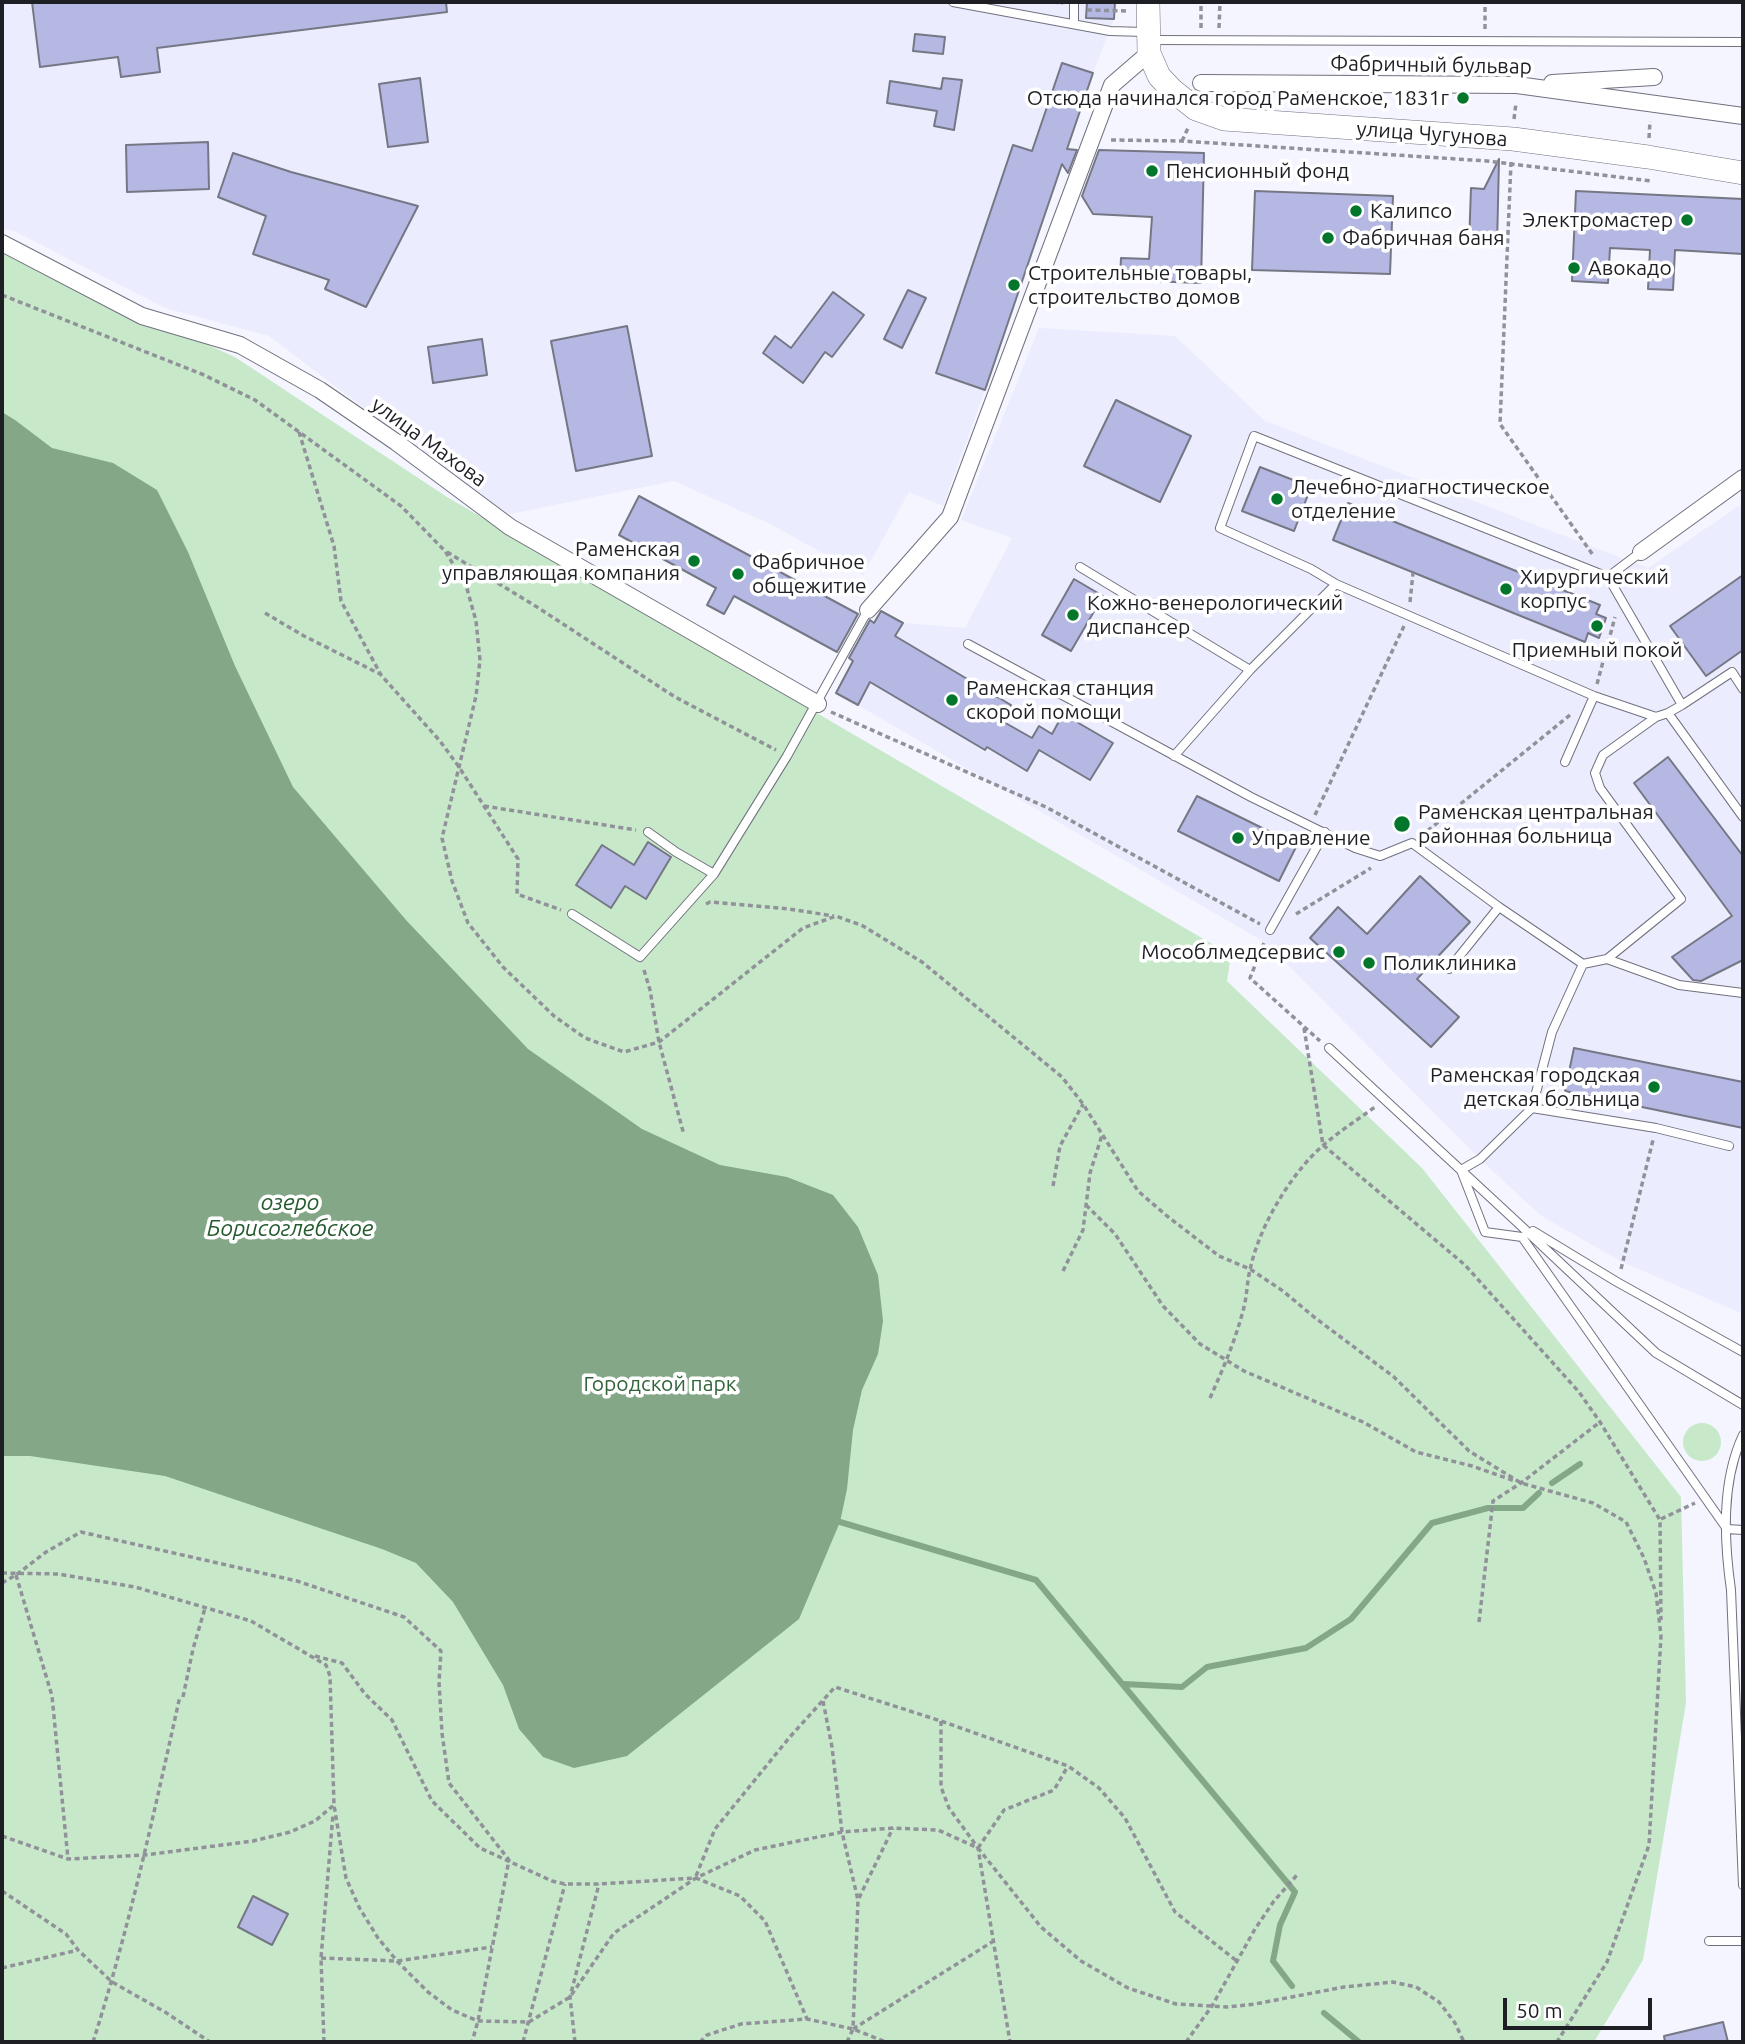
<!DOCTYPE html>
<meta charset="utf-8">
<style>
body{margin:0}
#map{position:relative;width:1745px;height:2044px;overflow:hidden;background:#f5f5ff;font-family:Ubuntu,sans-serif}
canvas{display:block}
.frame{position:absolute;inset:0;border:4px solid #1e1f24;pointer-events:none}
.scale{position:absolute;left:1503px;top:1998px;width:149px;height:32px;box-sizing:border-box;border:4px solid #1e1f24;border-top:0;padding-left:9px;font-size:21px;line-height:24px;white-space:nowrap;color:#1e1f24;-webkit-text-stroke:5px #fff;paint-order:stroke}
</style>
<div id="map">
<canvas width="1745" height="2044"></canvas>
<div class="frame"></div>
<div class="scale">50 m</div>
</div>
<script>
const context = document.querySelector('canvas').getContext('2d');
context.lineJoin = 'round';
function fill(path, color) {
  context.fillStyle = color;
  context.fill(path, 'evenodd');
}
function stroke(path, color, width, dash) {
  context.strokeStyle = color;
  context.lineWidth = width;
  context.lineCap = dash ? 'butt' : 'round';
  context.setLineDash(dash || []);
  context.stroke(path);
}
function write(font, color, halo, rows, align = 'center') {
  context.font = font + ' Ubuntu,sans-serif';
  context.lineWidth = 7;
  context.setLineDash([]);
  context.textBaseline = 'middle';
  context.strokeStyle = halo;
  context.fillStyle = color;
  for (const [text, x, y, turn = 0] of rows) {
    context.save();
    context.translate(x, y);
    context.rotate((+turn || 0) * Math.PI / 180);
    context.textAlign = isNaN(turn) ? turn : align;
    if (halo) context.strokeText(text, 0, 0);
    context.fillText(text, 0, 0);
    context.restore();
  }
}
fill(new Path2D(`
 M2,2H1115L1114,19L1093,73L985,390L943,506L909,492L863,575L770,524L674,481L505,515L269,336L165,308L14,231L2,229Z
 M1039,328L1175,336L1265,421L1648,568L1743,503V1314L1622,1262L1540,1215L1480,1159L1266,943L858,705L903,623L965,628L1012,538L961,520Z`), '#ebecfe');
fill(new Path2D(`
 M2,253L235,357L447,497L1231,955L1227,981L1422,1168L1681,1497L1686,1703L1643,1960L1594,2042H2Z
 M1683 1442a19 19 0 1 1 38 0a19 19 0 1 1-38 0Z`), '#c7e9ca');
fill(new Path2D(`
 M2,412L15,420L52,448L113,463L157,490L188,552L235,666L293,787L406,920L528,1049L642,1129L720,1165L787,1177L833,1195L858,1227L878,1275L883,1321L878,1354L862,1390L853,1430L847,1489L840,1522L799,1619L627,1756L574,1768L543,1757L519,1729L503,1685L453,1602L416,1563L382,1549L165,1476L30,1456H2Z`), '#84a788');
stroke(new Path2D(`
 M1552,1483L1580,1464
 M840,1522L1036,1580L1295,1892L1280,1925L1273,1961L1292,1986
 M1124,1684L1182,1687L1207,1667L1306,1648L1351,1619L1432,1523L1488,1508H1523L1539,1493
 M1324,2013L1359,2042`), '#84a788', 6);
const building = new Path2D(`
 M32,2H446L447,12L157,48L160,72L121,77L118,57L40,67Z
 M1087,2H1115L1114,19L1086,18Z
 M915,34L945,37L943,54L913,51Z
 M1062,63L1093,73L1067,149L1077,150L1068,173L1062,164L985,390L936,373L1013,145L1032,151Z
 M420,78L428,142L388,147L379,84Z
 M943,78L962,80L954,130L934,126L937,111L887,103L890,81L941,89Z
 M208,142L209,189L127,192L126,145Z
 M1099,150L1204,153L1201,283L1120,280L1121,258L1149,259L1152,217L1093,214L1082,196Z
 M233,153L291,172L418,206L366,307L325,289L329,280L253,254L266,216L218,197Z
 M1499,159L1497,246L1469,245L1471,188L1484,189Z
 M1255,191L1393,196L1390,274L1252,270Z
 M1576,191L1743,199V254L1675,250L1673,290L1648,289L1650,250L1610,248L1608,283L1572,281Z
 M908,290L926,298L902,348L884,339Z
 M833,292L864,315L832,357L825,352L803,383L763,353L775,336L791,348Z
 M627,326L652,456L576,471L551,341Z
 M482,339L487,375L433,383L428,347Z
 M1116,400L1191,436L1160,502L1084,466Z
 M1260,467L1311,487L1294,531L1242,511Z
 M639,496L858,614L837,652L734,596L724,614L707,605L716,588L619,535Z
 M1348,503L1600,605L1596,614L1606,618L1599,638L1588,633L1585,642L1333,540Z
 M1743,575V650L1706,676L1670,626Z
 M1074,579L1103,596L1071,651L1042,635Z
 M881,611L903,623L895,636L1011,705L1002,721L1032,738L1039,726L1052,734L1063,714L1113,743L1090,780L1039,750L1027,771L987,747L985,750L870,682L858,705L836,693L853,661L849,658L870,620L874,623Z
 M1668,757L1743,856V960L1701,981L1693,980L1672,957L1732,916L1634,783Z
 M1197,796L1297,845L1279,881L1178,831Z
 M648,842L671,857L646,899L625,886L611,908L576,885L602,845L634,865Z
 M1420,876L1470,922L1417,979L1459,1017L1431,1047L1310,938L1338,907L1367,934Z
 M1574,1048L1743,1082V1128L1565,1091Z
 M253,1896L288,1914L272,1945L238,1927Z
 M1723,2022L1728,2042H1665L1664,2036Z`);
fill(building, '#b5b8e2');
stroke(building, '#767785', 2);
const lane = new Path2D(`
 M953,2L1110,31L1145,32
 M1074,2V24
 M1151,40L1743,42
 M1641,552L1608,577L1682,705L1732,672L1743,689
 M1080,567L1250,670
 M1608,577L1254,436L1220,528L1311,569L1336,584L1594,696L1656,717L1668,713L1682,705
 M968,644L1251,797L1355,848L1380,856L1412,843L1499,907L1583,964
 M1668,713L1743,817
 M1656,717L1603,755L1595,773L1600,788L1681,899L1607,959L1583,964L1552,1032L1532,1108L1480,1159L1461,1170L1485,1232L1522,1237L1727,1529L1743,1530
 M1174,756L1250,670L1336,584
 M1565,762L1594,696
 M648,832L676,852L714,874
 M572,914L640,957L714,874L787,756L868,610
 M1270,930L1325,832
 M1607,959L1679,985L1743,993
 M1449,969L1499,907
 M1329,1048L1518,1223L1656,1353L1743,1405
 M1532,1108L1656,1128L1729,1146
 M1533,1231L1617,1282L1743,1352
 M1743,1435C1721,1482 1724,1540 1731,1590L1743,1885
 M1709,1941H1743`);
const street = new Path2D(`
 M1201,83L1517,85L1743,116
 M1552,83L1654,77
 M2,243L142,316L240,345L320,390L396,442L510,527L818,704
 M1641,552L1743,478
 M868,610L950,517L1112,85L1149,53`);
const secondary = new Path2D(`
 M1148,2L1149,53L1159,76L1172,90L1196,109L1224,119L1513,139L1648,157L1743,173`);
stroke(lane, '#70717e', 10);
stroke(street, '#70717e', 18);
stroke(secondary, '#70717e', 24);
stroke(new Path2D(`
 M1053,2L1063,3
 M1087,10L1128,11
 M1201,28V2
 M1219,28L1220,2
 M1485,29V2
 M1514,119L1516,103
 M1649,138L1650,121
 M1111,140L1182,141L1487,161L1651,181
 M1182,141L1188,128
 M1511,162L1500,424L1593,555
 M2,295L204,375L255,400L401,506L445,551L466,585L476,621L480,660L476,696L442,838L452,881L468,923L503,967L554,1016L585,1038L624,1052L659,1042L803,928L836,916L863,926L922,962L1062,1077L1083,1104L1138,1191L1167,1216L1219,1256L1250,1269L1283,1291L1314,1317L1394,1377L1469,1451L1521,1483L1593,1503L1626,1522L1644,1558L1656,1593L1661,1636L1649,1845L1607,1962L1557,2042
 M299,432L334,546L341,601L381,675L440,741L459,767L518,859L517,894L561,910
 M447,552L537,607L675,697L776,750
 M1629,585L1639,572
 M1410,602L1413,573
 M265,613L304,636L380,674
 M1597,684L1615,617
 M831,712L1046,807L1260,924
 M484,806L636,830
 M1315,815L1404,626
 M1421,836L1570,715
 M706,904L710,902L789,909L834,916
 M1296,914L1371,868
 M1264,943L1250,978L1320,1041
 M644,970L650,990L659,1042L684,1135
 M1304,1028L1323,1145L1465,1265L1579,1392L1600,1422L1660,1520L1661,1620
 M1053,1186L1060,1146L1083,1104
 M1086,1205L1115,1234L1163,1306L1200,1344L1244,1371L1363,1422L1416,1452L1472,1466L1515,1481
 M1621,1269L1653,1140
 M1063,1271L1083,1230L1090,1173L1102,1135
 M1210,1398C1223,1369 1236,1339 1244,1307C1247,1295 1247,1282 1250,1270C1258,1231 1284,1186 1311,1157C1330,1137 1353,1123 1375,1107
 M1661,1519L1695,1503
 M2,1573L58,1574L135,1587L251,1621L326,1665L330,1676L334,1805L346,1878L359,1907L378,1938L397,1961L428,1992L452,2010L478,2021L529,2022L570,1997L614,1933L696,1878L755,1850L842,1832L893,1828L938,1830L978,1848L1041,1927L1081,1961L1128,1988L1176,2004L1228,2007L1255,2004L1344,1987L1393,1982L1416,1987L1439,2002L1455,2023L1464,2042
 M16,1575L52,1696L68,1859
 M2,1583L16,1575L46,1552L81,1532L297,1581L404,1617L441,1651L439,1682L442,1733L449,1783L509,1860L478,2021L472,2042
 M1479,1622L1493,1501L1521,1483L1600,1422
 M315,1656L342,1663L365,1694L392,1720L432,1801L480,1848L552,1881L565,1884H599L696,1878L740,1896L765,1921L807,2019
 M183,1697L193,1649L205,1608
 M823,1701L832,1747L842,1832L858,1900L853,2029L992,1942
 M941,1721V1787L949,1808L978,1848L1010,2042
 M2,1836L68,1859L145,1855L253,1841L290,1832L315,1821L334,1805
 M978,1848L1004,1810L1054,1790L1068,1766
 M696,1876L715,1829L789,1738L835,1687L941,1721L1068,1766L1099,1788L1125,1818L1175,1912L1238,1962
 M2,1891L66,1934L78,1950L112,1982L165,2012L210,2042
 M859,1898L893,1828
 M321,1958L397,1961L492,1947
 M2,1968L78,1950
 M93,2042C129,1929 154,1813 180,1696
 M324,2042L321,1958L333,1814
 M523,2042L565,1884
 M575,2042L570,1997L599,1884
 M700,2042L707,2035L741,2024L807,2019L853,2029L886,2042
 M847,2042L853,2029
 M1186,2042L1212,2006L1255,1929L1274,1901L1297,1875`), '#919299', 3.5, [5, 3.5]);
stroke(lane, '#fff', 8);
stroke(street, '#fff', 16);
stroke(secondary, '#fff', 23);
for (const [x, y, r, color] of [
 [1463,98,7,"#02772c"],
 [1152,171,7,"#02772c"],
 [1356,211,7,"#02772c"],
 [1687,220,7,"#02772c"],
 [1328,238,7,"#02772c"],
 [1574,268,7,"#02772c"],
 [1014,285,7,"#02772c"],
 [1277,499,7,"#02772c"],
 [694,561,7,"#02772c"],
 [738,574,7,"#02772c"],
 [1506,589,7,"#02772c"],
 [1073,615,7,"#02772c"],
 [1597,626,7,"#02772c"],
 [952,700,7,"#02772c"],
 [1402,824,9,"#02772c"],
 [1238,838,7,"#02772c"],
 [1339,952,7,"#02772c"],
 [1369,963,7,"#02772c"],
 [1654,1087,7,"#02772c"]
]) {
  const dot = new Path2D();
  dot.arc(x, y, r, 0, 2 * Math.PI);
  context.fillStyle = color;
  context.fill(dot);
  stroke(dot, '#fff', 2.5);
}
write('21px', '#1e1f24', '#fff', [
 ["Фабричный бульвар",1431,65,1],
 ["улица Чугунова",1432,134,4],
 ["улица Махова",429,442,36]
]);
write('21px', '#1e1f24', '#fff', [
 ["Отсюда начинался город Раменское, 1831г",1449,98,"right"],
 ["Пенсионный фонд",1166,171],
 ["Калипсо",1370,211],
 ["Электромастер",1673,220,"right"],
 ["Фабричная баня",1342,238],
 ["Авокадо",1588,268],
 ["Строительные товары,",1028,273],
 ["строительство домов",1028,297],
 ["Лечебно-диагностическое",1291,487],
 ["отделение",1291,511],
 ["Раменская",680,549,"right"],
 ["управляющая компания",680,573,"right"],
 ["Фабричное",752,562],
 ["общежитие",752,586],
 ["Хирургический",1520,577],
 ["корпус",1520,601],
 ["Кожно-венерологический",1087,603],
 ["диспансер",1087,627],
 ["Приемный покой",1597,650,"center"],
 ["Раменская станция",966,688],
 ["скорой помощи",966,712],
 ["Раменская центральная",1418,812],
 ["районная больница",1418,836],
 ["Управление",1252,838],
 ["Мособлмедсервис",1325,952,"right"],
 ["Поликлиника",1383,963],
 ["Раменская городская",1640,1075,"right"],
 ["детская больница",1640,1099,"right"]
], 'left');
write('21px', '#306439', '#fff', [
 ["Городской парк",660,1384]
]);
write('italic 23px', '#265b30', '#fff', [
 ["озеро",290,1202],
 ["Борисоглебское",290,1228]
]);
</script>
